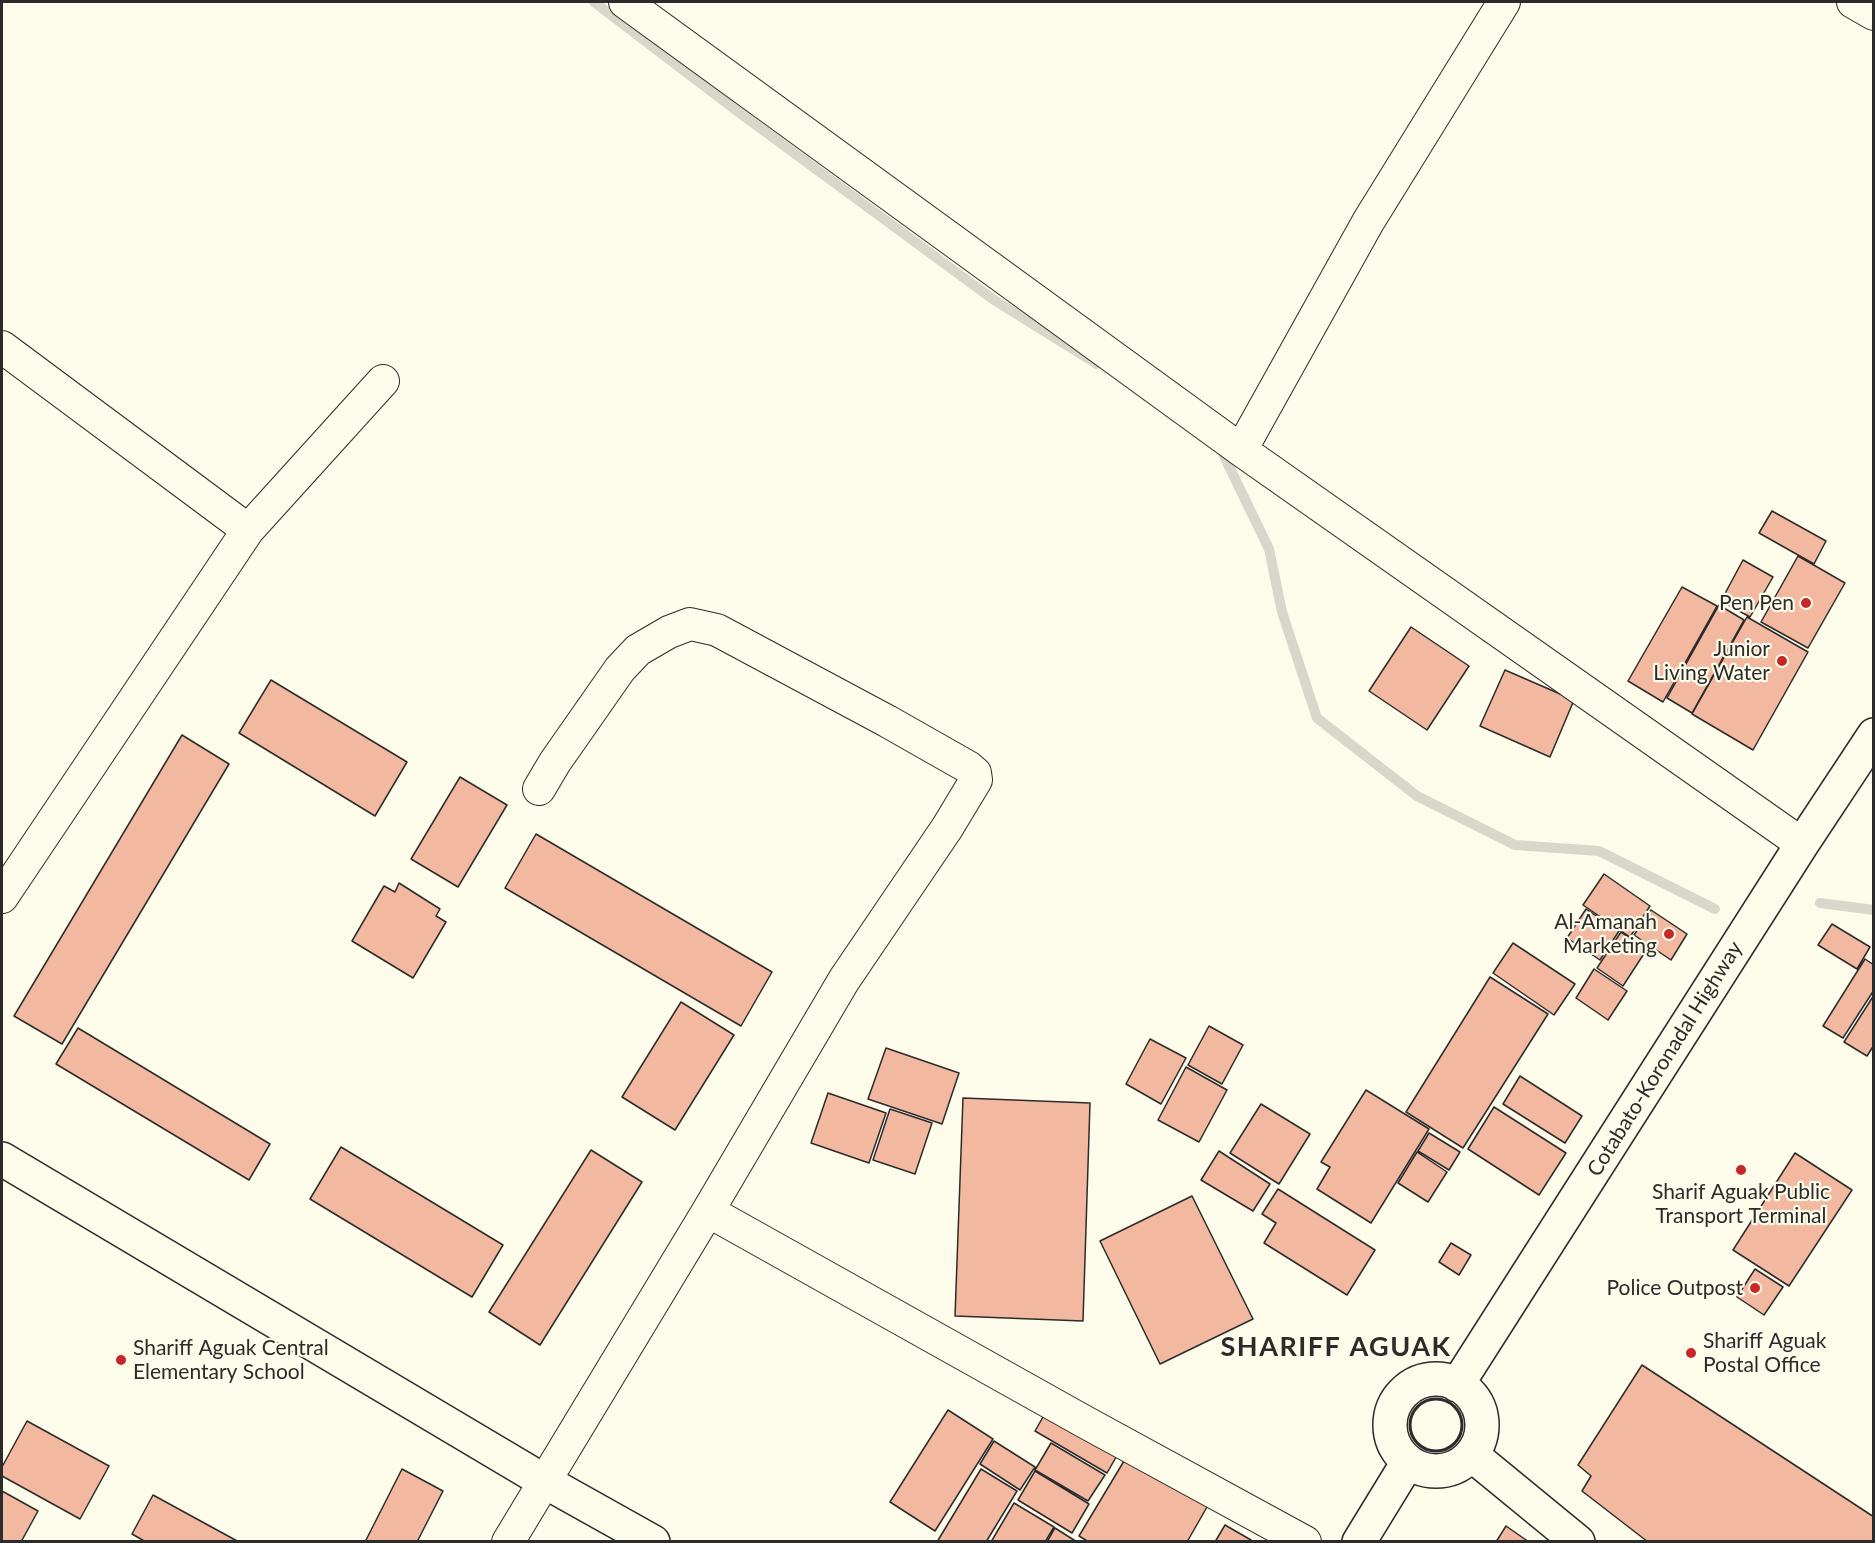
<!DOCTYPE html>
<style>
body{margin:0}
#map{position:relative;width:1875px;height:1543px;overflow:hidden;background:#fdfbea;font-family:Lato,sans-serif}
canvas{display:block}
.frame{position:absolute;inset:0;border:3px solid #2b2b2b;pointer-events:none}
</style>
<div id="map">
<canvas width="1875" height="1543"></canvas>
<div class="frame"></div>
</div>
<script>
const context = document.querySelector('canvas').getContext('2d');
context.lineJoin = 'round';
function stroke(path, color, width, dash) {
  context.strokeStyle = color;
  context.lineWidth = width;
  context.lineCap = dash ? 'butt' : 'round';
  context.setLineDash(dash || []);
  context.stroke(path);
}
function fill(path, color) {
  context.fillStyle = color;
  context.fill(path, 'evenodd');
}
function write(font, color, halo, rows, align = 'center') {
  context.font = font + ' Lato,sans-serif';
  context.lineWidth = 4.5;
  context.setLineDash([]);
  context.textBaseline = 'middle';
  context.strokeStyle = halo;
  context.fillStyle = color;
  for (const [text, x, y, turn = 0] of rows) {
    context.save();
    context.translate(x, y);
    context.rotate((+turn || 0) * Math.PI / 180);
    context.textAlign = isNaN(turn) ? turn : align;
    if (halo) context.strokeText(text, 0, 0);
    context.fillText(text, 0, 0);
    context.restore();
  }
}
stroke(new Path2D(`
 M594,2L737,111L994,300L1097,364
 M1224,456L1269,549L1282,612L1317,718L1417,796L1515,845L1599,851L1715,909
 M1820,903L1874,910`), '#d8d7c9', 10);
const building = new Path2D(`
 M1772,511L1826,541L1814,564L1759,533Z
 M1798,556L1845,583L1808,648L1761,622Z
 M1743,560L1773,577L1750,617L1721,601Z
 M1682,587L1717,606L1663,702L1628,681Z
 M1719,605L1744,620L1692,713L1667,698Z
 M1747,617L1808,652L1753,750L1692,714Z
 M1411,627L1469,666L1427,730L1369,691Z
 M1505,670L1574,700L1550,757L1480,726Z
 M271,680L407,762L375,816L239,733Z
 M182,735L229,764L62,1044L14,1016Z
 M460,777L507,805L458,887L411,859Z
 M536,834L772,972L741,1026L505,888Z
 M1604,874L1650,906L1630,937L1583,905Z
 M399,883L440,909L436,916L446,922L413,978L352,941L384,886L395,892Z
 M1586,909L1619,931L1600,960L1567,938Z
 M1651,910L1687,934L1671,960L1634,935Z
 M1832,924L1870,947L1857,969L1818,945Z
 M1621,932L1647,949L1623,986L1597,968Z
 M1513,943L1575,984L1554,1015L1493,973Z
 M1865,959L1874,965V990L1843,1038L1823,1026Z
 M1594,969L1627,991L1608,1020L1576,998Z
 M1490,977L1548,1014L1463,1148L1406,1112Z
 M1874,995V1045L1867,1056L1844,1042Z
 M681,1002L734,1035L675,1130L622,1097Z
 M1209,1026L1243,1045L1222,1084L1188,1065Z
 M78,1028L270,1144L249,1180L56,1064Z
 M1150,1039L1186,1058L1161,1104L1126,1084Z
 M886,1048L959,1073L942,1124L868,1099Z
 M1186,1067L1227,1090L1199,1142L1158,1120Z
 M1520,1076L1582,1116L1565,1143L1503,1104Z
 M1366,1090L1429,1129L1371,1223L1317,1189L1330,1167L1321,1162Z
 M828,1093L886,1113L869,1163L811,1143Z
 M963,1098L1090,1103L1083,1321L955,1316Z
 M1261,1104L1310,1134L1279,1184L1230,1153Z
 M1494,1107L1566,1153L1539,1195L1468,1149Z
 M890,1109L932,1123L915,1174L873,1160Z
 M1429,1133L1460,1152L1449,1170L1418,1151Z
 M341,1147L503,1245L472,1297L310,1199Z
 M591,1150L642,1182L540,1345L489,1312Z
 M1219,1151L1270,1184L1253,1211L1201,1180Z
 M1417,1152L1447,1172L1428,1202L1398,1183Z
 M1795,1153L1852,1190L1789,1286L1733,1250Z
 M1278,1189L1375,1250L1347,1295L1264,1243L1276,1223L1262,1214Z
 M1192,1196L1253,1319L1160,1364L1100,1241Z
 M1451,1243L1471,1255L1459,1275L1439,1262Z
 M1755,1269L1783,1287L1764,1315L1737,1297Z
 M1642,1365L1874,1517V1542H1648L1582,1491L1591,1476L1578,1465Z
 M948,1410L993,1439L935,1531L890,1502Z
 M1047,1410L1119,1452L1107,1473L1035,1431Z
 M27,1421L109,1466L80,1519L2,1476V1467Z
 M994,1441L1035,1467L1020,1490L980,1464Z
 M1051,1443L1105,1475L1088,1501L1035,1470Z
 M1130,1451L1211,1500L1187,1542H1089L1079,1536Z
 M402,1469L443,1491L417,1542H365Z
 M981,1469L1017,1491L986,1542H937Z
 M1035,1471L1089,1504L1072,1533L1018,1500Z
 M2,1491L38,1511L21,1542H2Z
 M153,1495L239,1542H146L132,1534Z
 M1014,1503L1054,1527L1045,1542H991Z
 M1225,1525L1251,1540V1542H1215Z
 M1506,1526L1529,1542H1496Z
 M1055,1528L1077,1542H1047Z`);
fill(building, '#f2b8a0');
stroke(building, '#2b2b2b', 1.5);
const minor = new Path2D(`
 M625,2L1241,450L1802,844
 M1853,2L1874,14
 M2,347L248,530
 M1241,450L1368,222L1504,2
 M2,897L248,530L383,381
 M708,1211L1085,1422L1305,1542
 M508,1542L708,1211L844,980L947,828L976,780L975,773L968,767L887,721L717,630L690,624L669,632L638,650L620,669L555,762L539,789`);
const tertiary = new Path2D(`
 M2,1159L544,1481L653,1542`);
const secondary = new Path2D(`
 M1472,1455L1578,1542`);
const trunk = new Path2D(`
 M1390 1425a46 46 0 1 1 92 0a46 46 0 1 1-92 0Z
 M1457,1385L1802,844L1874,735
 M1359,1542L1408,1462`);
stroke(minor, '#2b2b2b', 34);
stroke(tertiary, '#2b2b2b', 36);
stroke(secondary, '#2b2b2b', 36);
stroke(trunk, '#2b2b2b', 36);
stroke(minor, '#fdfbea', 32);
stroke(tertiary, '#fdfbea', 33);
stroke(secondary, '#fdfbea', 33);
stroke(trunk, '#fdfbea', 33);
stroke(new Path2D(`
 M1410 1425a26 26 0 1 1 52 0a26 26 0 1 1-52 0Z`), '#2b2b2b', 3);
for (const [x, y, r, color] of [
 [1806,603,6,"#c62828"],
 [1782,661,6,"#c62828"],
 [1669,934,6,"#c62828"],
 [1741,1170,6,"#c62828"],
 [1755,1288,6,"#c62828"],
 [1691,1353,6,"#c62828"],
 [121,1360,6,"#c62828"]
]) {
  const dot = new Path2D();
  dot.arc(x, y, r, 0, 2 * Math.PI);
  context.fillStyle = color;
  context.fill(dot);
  stroke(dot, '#fdfbea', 2);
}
write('21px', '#2b2b2b', '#fdfbea', [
 ["Pen Pen",1794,603],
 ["Junior",1770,649],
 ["Living Water",1770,673],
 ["Al-Amanah",1657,922],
 ["Marketing",1657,946],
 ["Sharif Aguak Public",1741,1192,"center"],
 ["Transport Terminal",1741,1216,"center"],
 ["Police Outpost",1743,1288],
 ["Shariff Aguak",1703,1341,"left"],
 ["Postal Office",1703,1365,"left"],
 ["Shariff Aguak Central",133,1348,"left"],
 ["Elementary School",133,1372,"left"]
], 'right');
write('21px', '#2b2b2b', '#fdfbea', [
 ["Cotabato-Koronadal Highway",1665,1059,-58]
]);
context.letterSpacing = '1.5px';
write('bold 27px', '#2b2b2b', '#fdfbea', [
 ["SHARIFF AGUAK",1336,1347]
]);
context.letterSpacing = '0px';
</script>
